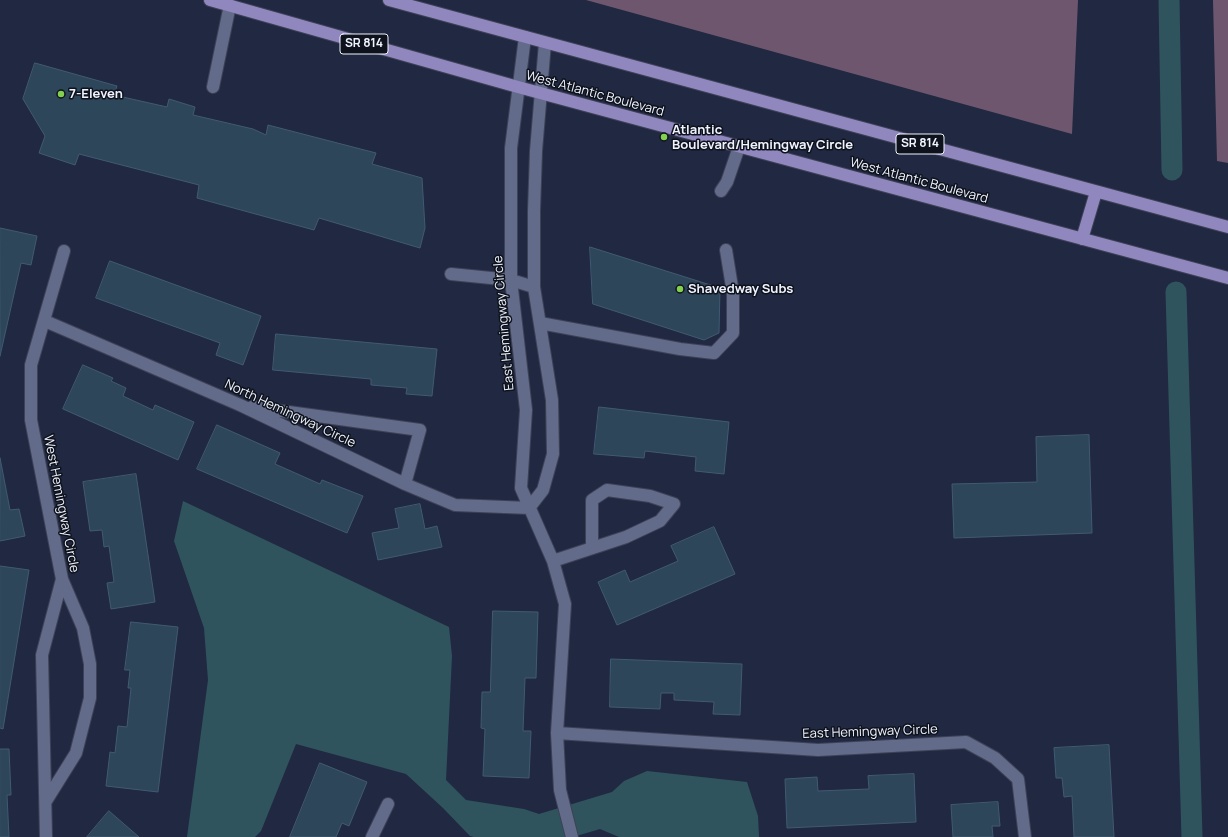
<!DOCTYPE html>
<style>
body{margin:0}
canvas{display:block;background:#212841}
</style>
<canvas width="1228" height="837"></canvas>
<script>
const context = document.querySelector('canvas').getContext('2d');
context.lineJoin = 'round';
function fill(path, color) {
  context.fillStyle = color;
  context.fill(path, 'evenodd');
}
function stroke(path, color, width, dash) {
  context.strokeStyle = color;
  context.lineWidth = width;
  context.lineCap = dash ? 'butt' : 'round';
  context.setLineDash(dash || []);
  context.stroke(path);
}
function write(font, color, halo, rows, align = 'center') {
  context.font = font + ' Manrope,sans-serif';
  context.lineWidth = 3;
  context.setLineDash([]);
  context.textBaseline = 'middle';
  context.strokeStyle = halo;
  context.fillStyle = color;
  for (const [text, x, y, turn = 0] of rows) {
    context.save();
    context.translate(x, y);
    context.rotate((+turn || 0) * Math.PI / 180);
    context.textAlign = isNaN(turn) ? turn : align;
    if (halo) context.strokeText(text, 0, 0);
    context.fillText(text, 0, 0);
    context.restore();
  }
}
fill(new Path2D(`
 M586,0H1078L1072,134Z
 M1213,0H1228V163L1217,161Z`), '#6e576e');
fill(new Path2D(`
 M183,501L449,627L452,656L446,780L466,800L524,809L539,814L612,792L624,781L647,771L747,782L758,816L759,837H619L600,829L573,837H474L470,836L443,808L406,774L296,744L261,831L255,837H187L208,680L204,628L174,541Z`), '#2f545e');
stroke(new Path2D(`
 M1169,0L1172,170
 M1176,292L1192,837`), '#2f545e', 21);
const building = new Path2D(`
 M35,63L117,86L114,95L167,107L169,99L195,107L193,115L253,129L266,135L268,125L376,153L372,164L422,178L425,228L420,248L319,218L314,230L197,198L199,185L79,154L75,165L39,153L45,136L23,99Z
 M0,228L37,236L31,265L21,263L0,356Z
 M590,247L720,288L719,333L704,340L593,304Z
 M110,261L261,316L243,365L216,355L220,343L96,298Z
 M276,334L437,349L432,396L406,394L407,388L371,385V379L273,370Z
 M83,365L113,378L111,381L126,388L123,396L153,410L155,405L194,422L178,460L63,409Z
 M599,407L729,422L724,474L695,471L696,457L645,451L644,458L594,454Z
 M217,425L280,453L275,464L320,484L322,480L363,496L347,533L197,469Z
 M1089,435L1092,533L954,538L952,484L1037,482L1036,437Z
 M0,458L10,510L19,509L25,536L0,541Z
 M136,474L155,602L111,609L107,583L114,582L109,546L104,547L102,530L90,531L83,482Z
 M420,504L425,529L437,526L442,547L378,560L372,533L399,528L395,509Z
 M714,527L735,574L617,625L598,582L625,570L630,582L678,561L671,546Z
 M0,566L29,570L3,729L0,728Z
 M493,611L538,612L536,678H525L523,731H531L529,778L483,776L485,729L481,728L482,692H490Z
 M131,622L178,627L158,792L106,786L110,752L115,753L118,726L127,727L131,688H128L130,670H125Z
 M611,659L742,664L740,715L713,714L714,702L674,700V693H661L660,709L610,707Z
 M1109,745L1114,837H1074L1072,796L1064,797L1062,778H1056L1054,748Z
 M0,749H9L11,795H7L9,837H0Z
 M320,763L367,782L349,826L342,823L336,837H290Z
 M914,774L916,822L787,828L785,779L817,777L818,791L869,789L868,776Z
 M998,802L1000,826H992L993,837H953L951,805Z
 M109,811L139,837H87Z`);
fill(building, '#2e465a');
stroke(building, '#405a70', 1);
const minor = new Path2D(`
 M525,37L511,148V280L526,410L521,488L553,561L565,604L557,733L560,790L572,837
 M213,87L230,5
 M721,191L727,182L739,147
 M451,274L511,280L534,287
 M45,321L240,405L405,484L455,505L529,508
 M540,323L680,349L714,353L733,333V293L726,250
 M252,407L420,430L405,484
 M529,508L543,490L553,454L552,400L534,287V211L536,151L545,43
 M553,561L626,537L660,521L674,504L650,496L607,490L592,500V548
 M557,733L818,750L966,742L995,758L1018,779L1025,837
 M46,801L76,753L90,698V664L83,628L62,579
 M46,837L42,655L62,579L31,420V365L64,251
 M372,837L388,804`);
const major = new Path2D(`
 M210,0L518,87L1228,278
 M389,0L1228,227
 M1082,239L1096,192`);
stroke(minor, '#3d4256', 14);
stroke(major, '#3d4256', 14);
stroke(minor, '#626b89', 12);
stroke(major, '#9187bf', 12);
for (const [x, y, r, color] of [
 [61,94,4,"#83d04f"],
 [664,137,4,"#83d04f"],
 [680,289,4,"#83d04f"]
]) {
  const dot = new Path2D();
  dot.arc(x, y, r, 0, 2 * Math.PI);
  context.fillStyle = color;
  context.fill(dot);
  stroke(dot, '#0e121d', 1.5);
}
for (const [x, y, w] of [
 [364,44,48],
 [920,144,48]
]) {
  const box = new Path2D();
  box.roundRect(x - w / 2, y - 10, w, 20, 3);
  context.fillStyle = '#0e121d';
  context.fill(box);
  stroke(box, '#f0f4fe', 1);
}
write('bold 12px', '#f0f4fe', null, [
 ["SR 814",364,44],
 ["SR 814",920,144]
]);
write('bold 13px', '#f0f4fe', '#0e121d', [
 ["7-Eleven",69,94],
 ["Atlantic",672,130],
 ["Boulevard/Hemingway Circle",672,145],
 ["Shavedway Subs",688,289]
], 'left');
write('13px', '#f0f4fe', '#0e121d', [
 ["West Atlantic Boulevard",595,94,15],
 ["West Atlantic Boulevard",919,181,15],
 ["East Hemingway Circle",504,323,-95],
 ["North Hemingway Circle",290,414,25],
 ["West Hemingway Circle",61,504,79],
 ["East Hemingway Circle",870,732,-2]
]);
</script>
